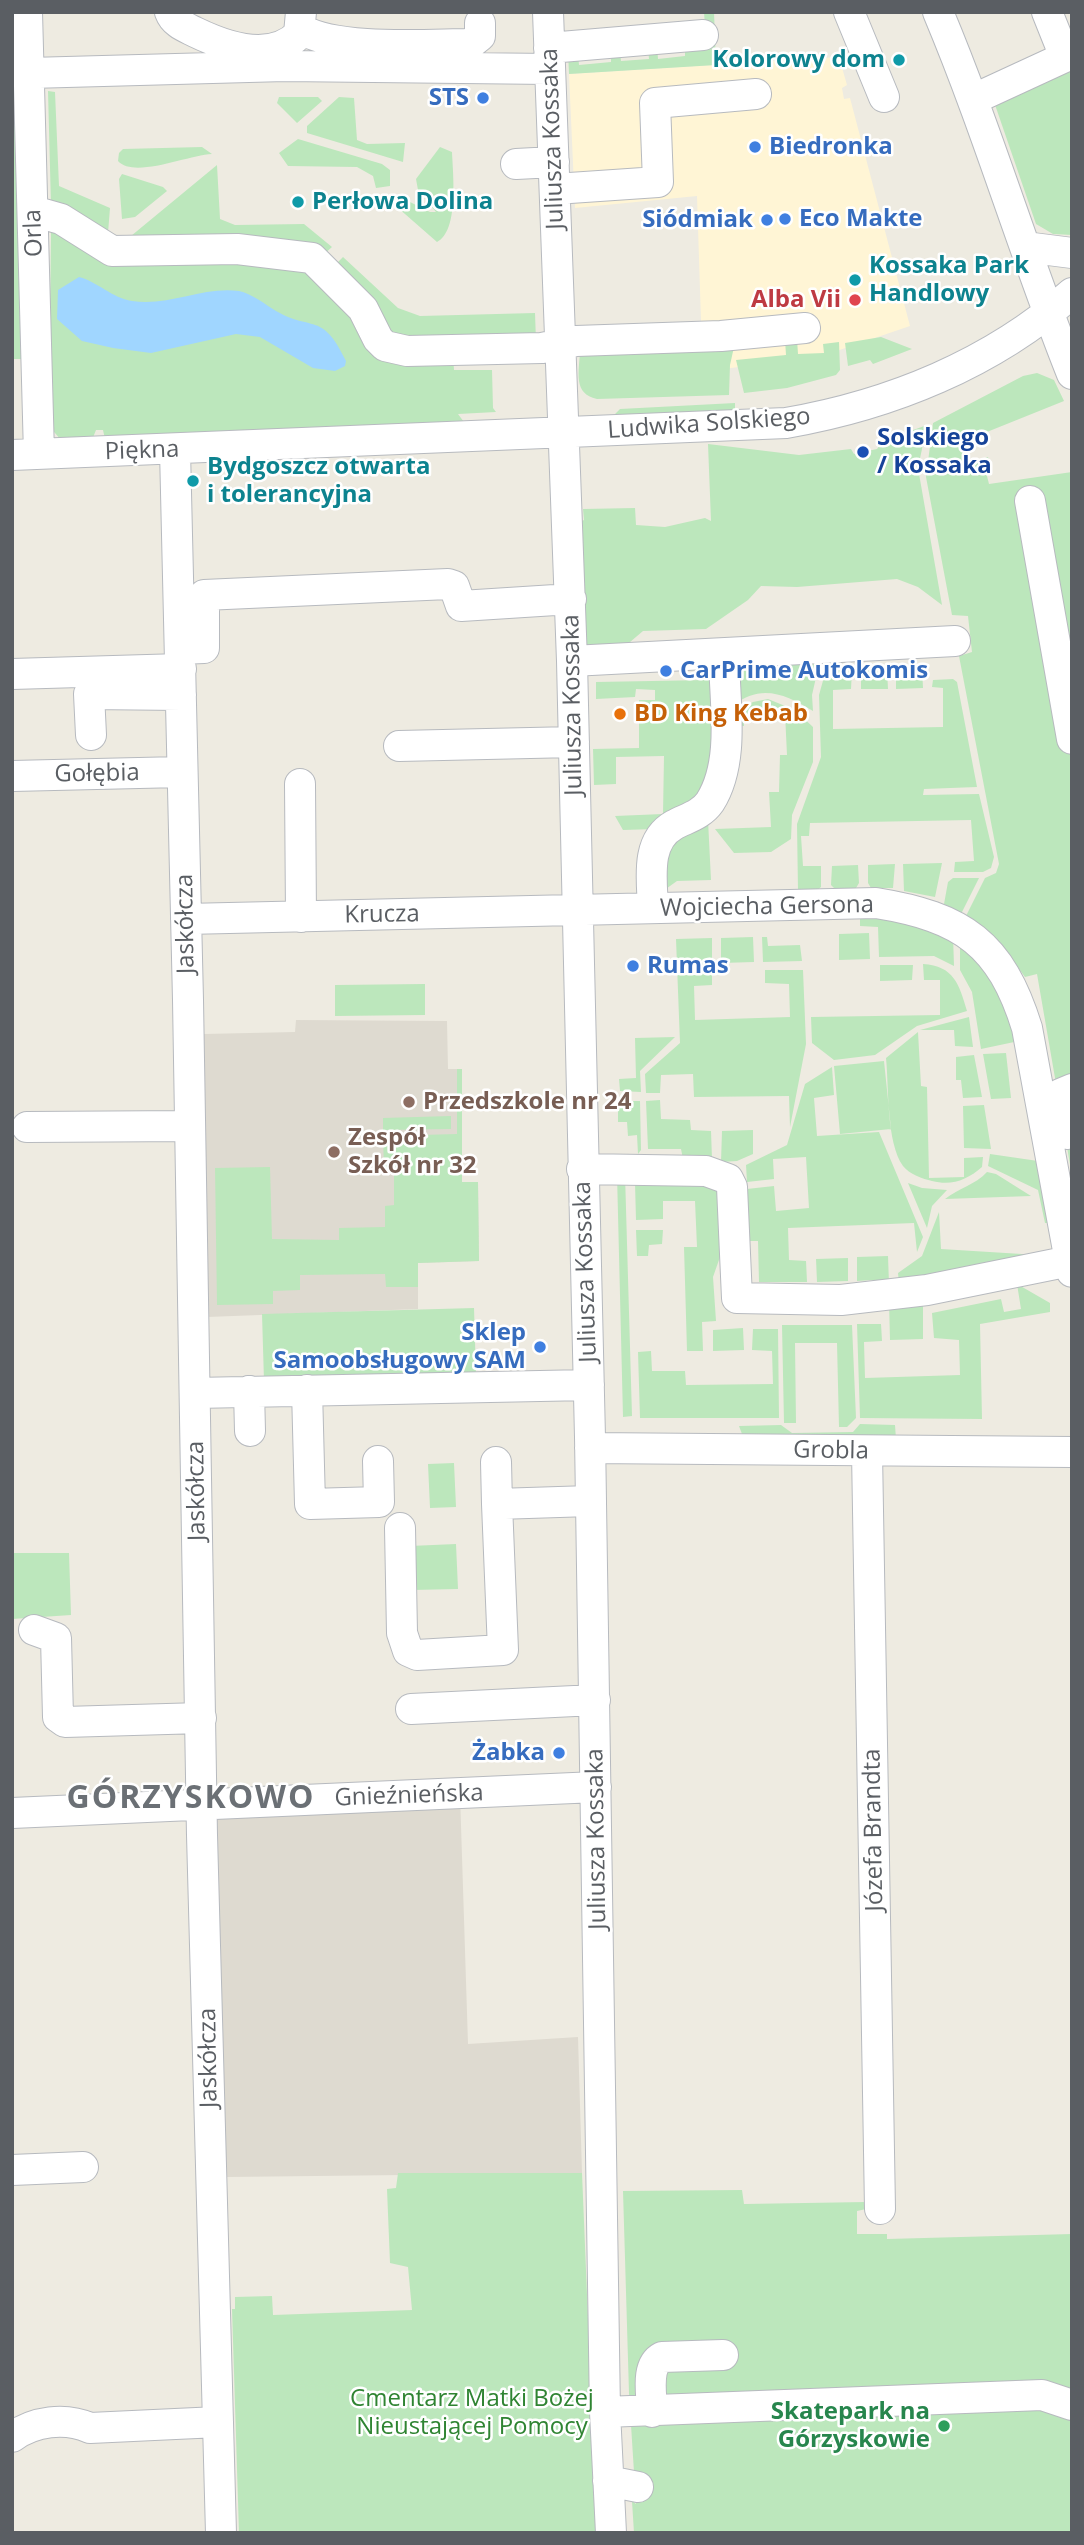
<!DOCTYPE html>
<meta charset="utf-8">
<style>
body{margin:0}
#map{position:relative;width:1084px;height:2545px;overflow:hidden;background:#eeebe1;font-family:"Open Sans",sans-serif}
canvas{display:block}
.frame{position:absolute;inset:0;border:14px solid #5a5e63;pointer-events:none}
</style>
<div id="map">
<canvas width="1084" height="2545"></canvas>
<div class="frame"></div>
</div>
<script>
const context = document.querySelector('canvas').getContext('2d');
context.lineJoin = 'round';
function fill(path, color) {
  context.fillStyle = color;
  context.fill(path, 'evenodd');
}
function stroke(path, color, width, dash) {
  context.strokeStyle = color;
  context.lineWidth = width;
  context.lineCap = dash ? 'butt' : 'round';
  context.setLineDash(dash || []);
  context.stroke(path);
}
function write(font, color, halo, rows, align = 'center') {
  context.font = font + ' "Open Sans",sans-serif';
  context.lineWidth = 5;
  context.setLineDash([]);
  context.textBaseline = 'middle';
  context.strokeStyle = halo;
  context.fillStyle = color;
  for (const [text, x, y, turn = 0] of rows) {
    context.save();
    context.translate(x, y);
    context.rotate((+turn || 0) * Math.PI / 180);
    context.textAlign = isNaN(turn) ? turn : align;
    if (halo) context.strokeText(text, 0, 0);
    context.fillText(text, 0, 0);
    context.restore();
  }
}
fill(new Path2D(`
 M839,57L847,85L842,88L844,99L850,98L910,326L819,357L715,370L713,321H701L697,196L575,208L569,74Z`), '#fff5d5');
fill(new Path2D(`
 M296,1020L447,1021L448,1069H462V1182H478L479,1261L418,1263V1309L207,1317L204,1034L295,1032Z
 M460,1794L468,2044L578,2037L582,2173L227,2177L210,2119L201,1804Z`), '#dedad0');
fill(new Path2D(`
 M12,12L21,359H12Z
 M704,12H714L716,65L569,74L568,51L578,53L579,65L611,62V51H620L621,61L649,59L648,47L657,46L658,59L685,56V46L706,41Z
 M1072,60V235L1053,234L1036,224L992,96Z
 M48,91L55,92L59,186L110,208L108,233L51,206Z
 M279,97H318L322,101L297,123L277,103Z
 M339,97L354,98L357,140L367,144L405,143L403,162L307,133V126Z
 M298,139L382,164L390,170V186L376,188L373,176L357,167L288,166L279,153Z
 M202,147L212,154C188,155 134,179 118,161L119,153L123,149Z
 M440,147L452,152C453,175 459,231 437,242L397,207L396,201L402,198L430,212H436L418,190L416,179Z
 M217,165L220,219L235,225L304,224L332,247L322,256L131,236Z
 M122,174L163,187L167,191L135,217L122,219L119,179Z
 M51,229L304,263L368,336L453,356L454,370H492L493,408L496,412L458,414L467,426L105,439L103,430H96L92,440H61L49,426Z
 M343,257L398,308L420,316L535,313L536,341L398,343L336,264Z
 M881,337L912,349L873,364L870,360L848,366L845,343Z
 M797,339L798,354L824,353L823,344L839,342L840,370L836,375L787,388L744,393L736,360L786,355L785,340Z
 M734,347L730,365L729,395L597,399C573,394 579,372 580,352Z
 M1037,373L1054,380L1064,401L962,442L970,464L988,457L991,469L986,472L989,484L1072,472V1176L1037,974L1025,977L999,942L965,918L985,878L996,873L999,864L959,656L972,652L968,616L952,615L926,477L933,423L1023,376Z
 M735,403V415L615,420V414L620,409Z
 M927,425L918,468L942,605L918,587L897,579L797,587L761,586L748,600L706,629L643,631L623,648L587,649L580,522L584,520L583,509L635,508L636,525L665,527L705,518L711,521L708,444L799,455L851,449L854,454L877,449L883,441Z
 M820,660L812,695L813,711C786,694 760,683 733,706L738,664Z
 M707,663L717,676L708,788L655,829L623,830L615,816L663,814L664,756L616,757V784L594,785L593,749L639,748V700H655V690L636,689L635,697L596,699V682L707,680Z
 M922,669L923,688L896,689V670Z
 M826,670H852L851,689L833,690V729L943,727V688L932,687L933,680L953,679L957,682L977,787L924,789L923,795L979,794L994,857L991,868L983,872H954L955,862L974,861L971,820L810,823L809,836H801L803,866H821V887L816,891H798L797,824L821,757L819,695Z
 M887,670L888,689H861V671Z
 M768,699L795,710L813,727V762L792,815L791,839L771,852L734,853L715,829L771,827L769,792H779L780,755H787L785,713L744,714V726L733,725V712L753,702Z
 M708,820L711,880L677,881L663,891L669,836Z
 M942,863L935,897L904,891L903,864Z
 M895,864L893,888H871L868,883V865Z
 M858,865L859,883L856,888L835,889L831,885L832,866Z
 M953,878H979L961,914L944,904L948,882Z
 M860,912L953,935L954,966L934,956L879,957L878,927L860,926Z
 M869,933L870,959L839,960V934Z
 M753,937L754,962L721,963V938Z
 M762,937H767L768,946L800,945L802,961L763,962Z
 M712,938V985L694,986L695,1020L790,1017L789,984L765,983V970H803L806,1044L790,1127L789,1096L694,1097L693,1074L661,1075L660,1093H646L645,1074L680,1043L676,939Z
 M960,940L982,956L1019,1041L981,1049L972,992L960,970Z
 M923,964C954,966 959,984 967,1011L917,1026L875,1055L834,1060L812,1043L811,1017L940,1015V980H924Z
 M880,965H913L912,980L880,981Z
 M425,984V1015L335,1016V985Z
 M969,1017L973,1047L955,1046L954,1030H920Z
 M918,1032L921,1086L927,1087L929,1178L964,1177V1158L983,1157L982,1167C967,1180 952,1186 932,1181C923,1179 909,1174 903,1166C886,1142 889,1087 886,1058Z
 M675,1037L640,1071L641,1092L620,1091L619,1079L636,1078L635,1038Z
 M1006,1053L1011,1098L991,1099L983,1054Z
 M974,1055L982,1097L963,1098L961,1080H956V1057Z
 M884,1061L891,1129L840,1134L834,1066Z
 M832,1067L834,1095L814,1098L817,1136L879,1132L923,1237L917,1252L914,1223L788,1228L789,1260L806,1261L807,1282H759L758,1241H749L747,1189L774,1186L776,1211L809,1208L806,1157L773,1159L774,1179L747,1182L746,1165L787,1145L805,1084Z
 M457,1069H462V1182H478L479,1261L418,1263V1287H386L385,1274L300,1275V1290L273,1291V1304L217,1305L215,1168L270,1167L272,1239L339,1240V1228L385,1227V1206L394,1205V1170H384L383,1136L457,1134Z
 M660,1100L661,1119L690,1120L691,1130L711,1131L712,1159H683L681,1149H648L646,1101Z
 M618,1101H640L641,1150L638,1154L637,1135L628,1136L627,1122H618Z
 M984,1105L991,1149L964,1148L963,1106Z
 M451,1116V1129L383,1130V1118Z
 M753,1130V1154L737,1161L721,1162L722,1131Z
 M990,1154L1038,1161L1051,1223H1045L1038,1190L988,1166Z
 M987,1172L996,1174L1031,1196L945,1199C959,1188 975,1185 987,1172Z
 M617,1174H625L632,1416L623,1417Z
 M696,1178L715,1187L725,1204L727,1237L713,1277L716,1321L702,1322L703,1351H687L684,1247H697L695,1201H663V1219L636,1220L635,1183Z
 M908,1183L922,1188L947,1190L932,1206L927,1228Z
 M939,1212L941,1249L1038,1255L899,1283L898,1273L922,1256Z
 M636,1230H663L662,1244L649,1245L648,1256H637Z
 M888,1256L889,1284L880,1286L872,1280L857,1281V1257Z
 M848,1258V1281L817,1282L816,1259Z
 M1017,1284L1050,1303V1312L980,1324L982,1419L860,1418L857,1324H881L882,1341L864,1342L865,1378L960,1375L959,1340L934,1338L932,1313L1001,1299L1004,1312L1021,1309Z
 M923,1298V1339L890,1340L889,1300Z
 M474,1308L476,1375L264,1381L262,1314Z
 M782,1325H852L856,1418L847,1427H839L837,1343H795L796,1423H784Z
 M743,1328L744,1350L713,1351V1330Z
 M753,1329H778L779,1418H640L638,1352L651,1351L652,1371H685L686,1385L773,1384L772,1351L752,1350Z
 M860,1424L895,1425L896,1439H750L742,1434L739,1426L781,1425L792,1433L853,1432Z
 M454,1463L456,1507L430,1508L428,1464Z
 M456,1544L458,1589L412,1590L410,1546Z
 M12,1553H69L71,1615L12,1619Z
 M398,2173H582L593,2440L606,2533H239L232,2309H235V2297L272,2296L273,2315L412,2310L408,2267L390,2263L387,2189L396,2188Z
 M742,2190L744,2204L866,2202V2209L857,2211V2234H887V2239L1072,2234V2533H634L632,2501L636,2504L629,2393L623,2191Z`), '#bce7bc');
fill(new Path2D(`
 M79,277C98,282 112,298 132,301C168,307 203,286 239,291C251,293 266,305 276,311C313,332 322,311 346,361L345,366L335,371L313,368L260,337L236,334L151,353L113,348L82,341L57,319L58,290Z`), '#a0d6ff');
const minor = new Path2D(`
 M27,12L39,454
 M170,12C174,23 185,27 195,32C226,47 271,63 299,34L301,12
 M548,12L572,661L590,1437L605,2412L611,2533
 M849,12L884,97
 M938,12C988,131 1024,254 1072,374
 M301,29C336,51 429,44 470,44L480,36V23
 M549,48L703,35
 M30,73L285,66L550,69
 M974,99L1065,57L1047,12
 M516,164L554,162
 M555,189L658,182L655,103L756,94
 M33,211L61,219L112,251L237,249L312,258L363,309L378,339L385,346L407,351L542,348L576,341L721,336L805,328
 M1025,247L1072,253
 M175,450L188,1000L202,1835L221,2533
 M12,455L786,423C890,405 992,364 1072,293
 M1030,501L1072,739
 M180,649L204,648V595L448,584L454,586L461,606L571,599
 M572,661L955,641
 M12,674L181,669
 M91,735L89,694L181,695
 M399,746L574,742
 M12,776L181,772
 M300,784L301,917
 M653,908C652,880 645,841 674,825C687,818 701,815 710,802C736,761 724,700 724,654
 M186,919L876,903C963,917 1001,944 1027,1028L1072,1272
 M27,1127L189,1126
 M1067,1134L1060,1094L1072,1089
 M582,1169L706,1171L728,1179L732,1187L737,1298L841,1300L927,1290L1070,1261
 M307,1390L310,1504L379,1502L378,1461
 M249,1391L250,1431
 M195,1393L589,1385
 M590,1448L1072,1452
 M867,1452L880,2209
 M496,1462L497,1504L590,1501
 M400,1528L402,1633L408,1651L417,1655L503,1650L497,1504
 M34,1630L56,1638L58,1717L65,1722L201,1718
 M411,1709L595,1700
 M12,1813L596,1787
 M12,2170L83,2167
 M605,2412L1042,2395L1072,2405
 M652,2412C652,2395 645,2366 662,2357L723,2355
 M12,2437C34,2421 65,2417 90,2428L218,2422
 M608,2481L638,2487`);
stroke(minor, '#b7babf', 32);
stroke(minor, '#fff', 30);
for (const [x, y, r, color] of [
 [899,60,7,"#0f9aa8"],
 [483,98,7,"#3f7fe0"],
 [755,147,7,"#3f7fe0"],
 [298,202,7,"#0f9aa8"],
 [785,219,7,"#3f7fe0"],
 [767,220,7,"#3f7fe0"],
 [855,280,7,"#0f9aa8"],
 [855,300,7,"#e0444e"],
 [863,452,7,"#1a4fb4"],
 [193,481,7,"#0f9aa8"],
 [666,671,7,"#3f7fe0"],
 [620,714,7,"#e8710a"],
 [633,966,7,"#3f7fe0"],
 [409,1102,7,"#8d6e63"],
 [334,1152,7,"#8d6e63"],
 [540,1347,7,"#3f7fe0"],
 [559,1753,7,"#3f7fe0"],
 [944,2426,7,"#2e9e5b"]
]) {
  const dot = new Path2D();
  dot.arc(x, y, r, 0, 2 * Math.PI);
  context.fillStyle = color;
  context.fill(dot);
  stroke(dot, '#fff', 2.5);
}
write('bold 24px', '#0d838f', '#fff', [
 ["Kolorowy dom",885,60,"right"],
 ["Perłowa Dolina",312,202],
 ["Kossaka Park",869,266],
 ["Handlowy",869,294],
 ["Bydgoszcz otwarta",207,467],
 ["i tolerancyjna",207,495]
], 'left');
write('bold 24px', '#366cbe', '#fff', [
 ["STS",469,98],
 ["Biedronka",769,147,"left"],
 ["Eco Makte",799,219,"left"],
 ["Siódmiak",753,220],
 ["CarPrime Autokomis",680,671,"left"],
 ["Rumas",647,966,"left"],
 ["Sklep",526,1333],
 ["Samoobsługowy SAM",526,1361],
 ["Żabka",545,1753]
], 'right');
write('24px', '#5a5e63', '#fff', [
 ["Juliusza Kossaka",553,139,-92],
 ["Orla",34,233,-92],
 ["Ludwika Solskiego",709,424,-4],
 ["Piękna",142,451,-2],
 ["Juliusza Kossaka",573,705,-91],
 ["Gołębia",97,774,-1],
 ["Wojciecha Gersona",767,907,-1],
 ["Krucza",382,915,-1],
 ["Jaskółcza",186,924,-91],
 ["Juliusza Kossaka",586,1272,-92],
 ["Grobla",831,1451,1],
 ["Jaskółcza",197,1491,-91],
 ["Gnieźnieńska",409,1796,-2],
 ["Józefa Brandta",874,1830,-91],
 ["Juliusza Kossaka",597,1839,-91],
 ["Jaskółcza",209,2058,-91]
]);
write('bold 24px', '#be3a42', '#fff', [
 ["Alba Vii",841,300]
], 'right');
write('bold 24px', '#164399', '#fff', [
 ["Solskiego",877,438],
 ["/ Kossaka",877,466]
], 'left');
write('bold 24px', '#c56008', '#fff', [
 ["BD King Kebab",634,714]
], 'left');
write('bold 24px', '#785e54', '#fff', [
 ["Przedszkole nr 24",423,1102],
 ["Zespół",348,1138],
 ["Szkół nr 32",348,1166]
], 'left');
write('24px', '#2f8432', '#fff', [
 ["Cmentarz Matki Bożej",472,2399],
 ["Nieustającej Pomocy",472,2427]
]);
write('bold 24px', '#27864d', '#fff', [
 ["Skatepark na",930,2412],
 ["Górzyskowie",930,2440]
], 'right');
context.letterSpacing = '2px';
write('bold 32px', '#6b7075', '#fff', [
 ["GÓRZYSKOWO",191,1799]
]);
context.letterSpacing = '0px';
</script>
